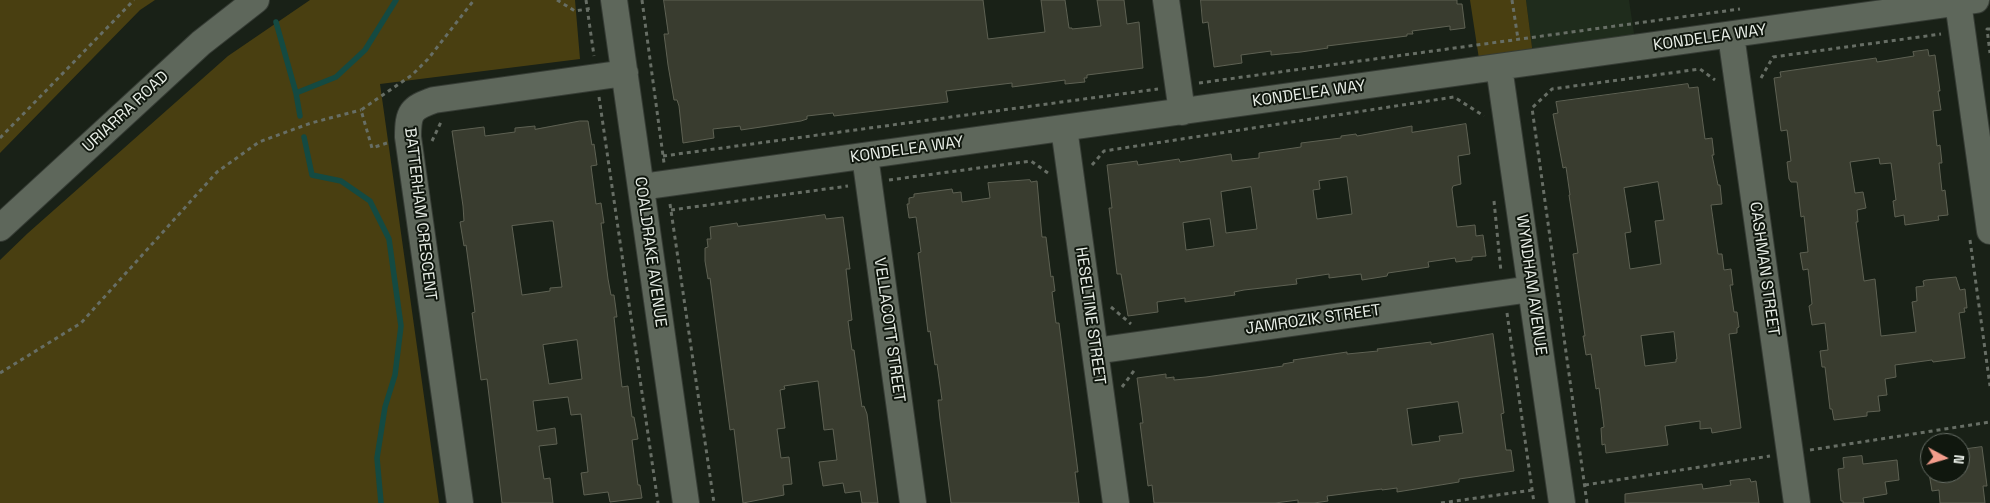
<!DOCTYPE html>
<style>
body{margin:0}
#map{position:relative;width:1990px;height:503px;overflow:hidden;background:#192117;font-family:"Space Grotesk",sans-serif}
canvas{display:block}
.north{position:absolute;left:1920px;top:433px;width:50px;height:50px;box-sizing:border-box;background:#10170e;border:1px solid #666d65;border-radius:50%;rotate:96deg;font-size:14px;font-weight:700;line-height:20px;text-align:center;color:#e8eee7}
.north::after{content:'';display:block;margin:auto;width:18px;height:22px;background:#f49d8c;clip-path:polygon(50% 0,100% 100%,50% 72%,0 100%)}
</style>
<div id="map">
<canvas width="1990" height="503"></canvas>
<div class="north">N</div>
</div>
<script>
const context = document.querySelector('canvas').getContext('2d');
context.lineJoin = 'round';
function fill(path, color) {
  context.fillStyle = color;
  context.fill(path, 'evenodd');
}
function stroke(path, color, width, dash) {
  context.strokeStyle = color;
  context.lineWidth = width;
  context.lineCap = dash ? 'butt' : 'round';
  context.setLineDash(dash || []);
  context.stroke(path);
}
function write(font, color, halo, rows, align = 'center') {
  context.font = font + ' "Space Grotesk",sans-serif';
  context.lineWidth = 4;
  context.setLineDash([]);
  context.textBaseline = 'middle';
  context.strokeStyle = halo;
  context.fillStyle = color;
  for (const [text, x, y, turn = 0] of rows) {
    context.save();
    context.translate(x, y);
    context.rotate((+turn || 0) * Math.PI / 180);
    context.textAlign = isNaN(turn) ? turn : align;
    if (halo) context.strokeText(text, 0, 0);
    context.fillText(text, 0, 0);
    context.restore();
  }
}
fill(new Path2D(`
 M1526,0H1629L1635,40L1533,55Z`), '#1f2c1c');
fill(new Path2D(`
 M0,0H155L140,10L0,153Z
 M310,0H575L580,59L380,84L439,503H0V260L28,233L228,56Z
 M1470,0H1526L1533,55L1479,59Z`), '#493f11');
stroke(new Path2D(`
 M276,22L296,93
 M300,116L296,93L336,77L365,50L396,0
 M304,137L312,175L341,181L370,201L389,239L401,326L395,375L385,407L377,458L381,503`), '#144a42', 5.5);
const building = new Path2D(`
 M664,0H983L988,39L1045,32L1041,0H1065L1069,28H1072V29L1101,26L1097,0H1124L1127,24L1139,22L1143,68L1087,75V78H1084L1085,82L1065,84V80L1012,87V83L946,91L948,102L834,116L833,113L807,116V119L801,121L741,130L740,126L713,129L714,138L683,143L679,106L677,100H674L668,65L664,34H668Z
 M1201,0H1457V4H1462L1465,28L1450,30V26L1412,31L1413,34H1407V36L1327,46L1328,48L1301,52L1271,55V51L1241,55L1242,63L1214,67L1208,22L1203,23Z
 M1928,50L1929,56L1935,55L1940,91H1938L1941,110L1933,111L1937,146L1940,145L1942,163H1939L1942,191L1945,190L1948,215L1938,216L1939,220L1905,225L1904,215L1895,217L1893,201L1896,200L1891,163L1880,164L1879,158L1850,162L1855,193L1863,192L1866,208L1857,210L1858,222H1856L1864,281L1875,279L1881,336L1916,332L1912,302L1917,301L1916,287L1924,286L1923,281L1926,280L1956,277L1960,290L1965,289L1967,308H1964L1965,312L1959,313L1965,358L1933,362L1932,360L1895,365L1896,377L1885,379L1887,395L1878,396L1880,411L1867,412V416L1834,420L1832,409H1830L1825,367H1822L1820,351L1828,350L1825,323L1812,325L1809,306L1812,304L1808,269L1803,270L1800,253L1808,252L1804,216L1801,217L1797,182H1791L1789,179L1787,162L1791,161L1787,130L1781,131L1774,78L1781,77L1780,72L1876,58L1877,62L1914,56L1913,52Z
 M1688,84L1689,88L1698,87L1705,139L1712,138L1714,155H1712L1718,185H1720L1722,204L1711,205L1718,254H1722L1724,270L1731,269L1733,285H1730L1734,312H1737L1739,327L1737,328V333L1729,334L1741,428L1712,433L1711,428L1700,429V421L1665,426L1668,445L1606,453L1605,444L1602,445L1601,428L1604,427L1599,388L1596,389L1591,354L1586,355L1583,336H1585L1573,254L1578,253L1569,195H1570L1566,167L1563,168L1553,114L1558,113L1556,102ZM1658,182L1664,220L1655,221L1661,264L1630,269L1625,233L1631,232L1624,188ZM1674,332L1677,359H1676V362L1645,366L1641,336Z
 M580,121H588L592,145L594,144L597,165L591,166L596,204L601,203L604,223H601L608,279L611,295H614L617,317H614L622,387L628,386L632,417H634L638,439L632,440L638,485H640L642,498L610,502L608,492L584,495L581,473L588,472L581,414L571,415L568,397L533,401L537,431L555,428L557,444L539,446L544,479L550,478L553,503H502L487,379L481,380L472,313L475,312L466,245L464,246L460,222L464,221L463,206L452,131L484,127L485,136L515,132V128L535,126V129ZM550,221H553L562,287L550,288V291L522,295L512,226ZM577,340L582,379L549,384L543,345Z
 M1466,124L1470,154L1458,156L1461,184L1453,186L1452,189L1457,227L1475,225L1476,236L1483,235L1486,256L1472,257V260L1456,262L1455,258L1428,262L1429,267L1388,273L1387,276L1362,280L1361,274L1329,278V274L1296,279L1297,284L1244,290L1234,292L1235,295L1185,302V298L1157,302L1158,312L1128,316L1121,274H1117L1109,208H1112L1107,165L1137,161L1138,165L1179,159L1180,162L1231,154L1232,161L1259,158V153L1301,147V143L1341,138V136L1356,134L1357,136L1412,126V132ZM1347,177L1352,214L1317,219L1313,190L1320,189L1319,181ZM1251,187L1257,229L1226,233L1221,192ZM1210,219L1214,246L1186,250L1183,223Z
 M1030,180L1031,182L1037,181L1042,237H1046L1051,277L1053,276L1055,291L1052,292L1056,323H1059L1078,472H1075L1079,503H951L940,419L938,400H942L937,364L935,365L930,331L928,332L924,300L918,253L921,252L916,217L909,218L907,204H909V198L914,197V194L952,189L953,193L961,192L962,202L990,198L988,183Z
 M825,215L826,219L843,217L850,269H846L852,320L848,321L852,350H854L862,407L864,406L867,414L878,503H862L860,491L845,493L843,483L823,486L819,462L837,460L833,429L824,430L818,381L784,386L785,389L780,390L785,428L777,429L781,458L789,457L792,484L783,485L784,495L743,503L734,429L730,430L710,278L708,279L705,261V248L708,247L707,239H711L710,227L737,223L738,226Z
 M1493,334L1504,413L1501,414L1506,450H1511L1514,471L1459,479V482L1397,492V488L1382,490V489L1327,496L1328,501L1314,503H1298V500L1275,503H1154L1152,485L1148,486L1140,423H1143L1137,378L1166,374V378L1174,377V380L1206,377L1283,366V364L1294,362L1293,360L1347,352V354L1378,351L1377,349L1431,342V344ZM1458,402L1463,433L1439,436L1440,441L1412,445L1407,409Z
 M1982,447L1987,486H1983L1985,503H1940L1939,490L1932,491L1929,473H1960V450Z
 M1862,456L1863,464L1897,460L1899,480L1885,482L1887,494L1863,498L1864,503H1843V501H1841L1838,469L1844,468L1843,458Z
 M1750,479L1751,482L1756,481L1759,503H1625V494L1702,484L1703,489L1731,485L1730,481Z`);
fill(building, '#393c2f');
stroke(building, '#5e6153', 1);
const minor = new Path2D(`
 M614,0L686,503
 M1166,0L1182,112
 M1958,2L1990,231
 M1731,35L1797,503
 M1499,67L1562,503
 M1064,128L1116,503
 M865,156L913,503
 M641,187L1976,0
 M0,228L201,43L256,0
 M1095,351L1531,289
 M460,503L408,137C408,112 411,108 434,100L625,73`);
stroke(minor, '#363c35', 28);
stroke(new Path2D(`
 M557,0L575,11L593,8
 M586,0L594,56
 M642,0L664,163
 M1512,0L1518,39
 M1990,29H1987L1990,53
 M1761,78L1773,57L1941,34
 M1199,83L1740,9
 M599,97L658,503
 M0,138L134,0
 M432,141L441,122H443
 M387,143L372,148L361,110L412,75L428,59L474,0
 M663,156L1158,89
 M1092,165L1104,151L1454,97L1484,116
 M889,180L1031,161L1048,173
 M1494,201L1501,272
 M670,204L714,503
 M671,210L848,186
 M1970,240L1990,386
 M1111,307L1131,324
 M1507,313L1534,503
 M0,373L81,323L217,172L259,142L311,123L361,110
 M1122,387L1136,368
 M1810,450L1990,422
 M1585,485L1770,456
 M1441,503L1533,490
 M1587,503L1532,108L1552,89L1700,69L1715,80`), '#676e65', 3, [4, 4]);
stroke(minor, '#5e675b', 26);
write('16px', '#e8eee7', '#10170e', [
 ["KONDELEA WAY",1710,38,-8],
 ["KONDELEA WAY",1309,94,-8],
 ["URIARRA ROAD",126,112,-43],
 ["KONDELEA WAY",907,150,-8],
 ["BATTERHAM CRESCENT",420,214,83],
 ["COALDRAKE AVENUE",650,252,82],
 ["CASHMAN STREET",1764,269,82],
 ["WYNDHAM AVENUE",1531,285,82],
 ["HESELTINE STREET",1090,316,82],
 ["JAMROZIK STREET",1313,320,-8],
 ["VELLACOTT STREET",889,330,82]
]);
</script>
